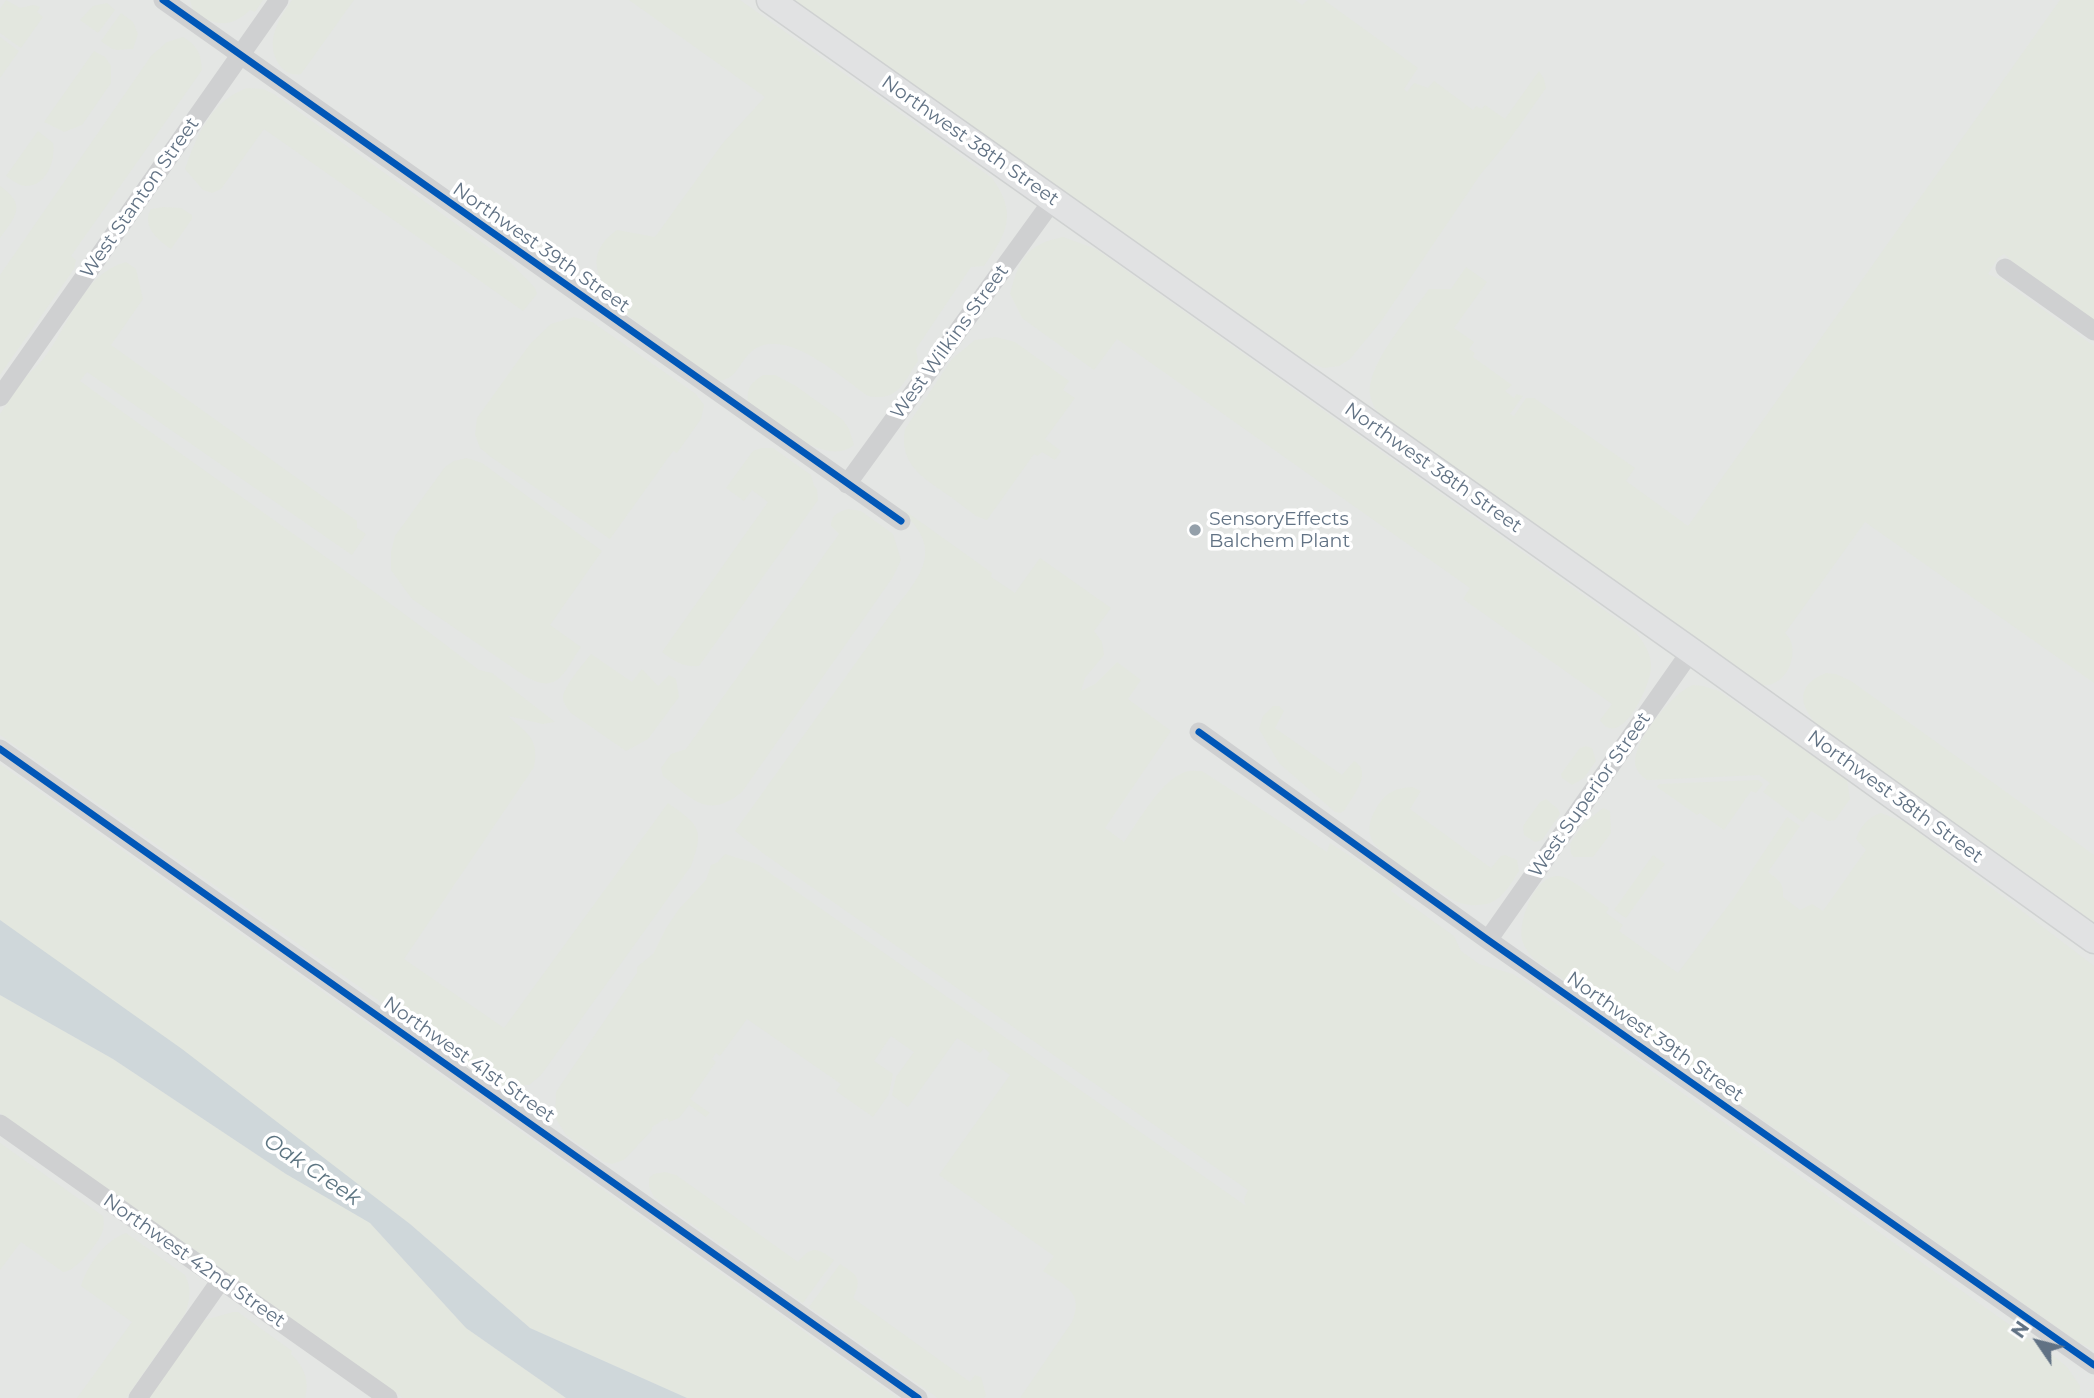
<!DOCTYPE html>
<style>
body{margin:0}
#map{position:relative;width:2094px;height:1398px;overflow:hidden;background:#f4f4f1;font-family:Montserrat,sans-serif}
canvas{display:block}
.north{position:absolute;left:2003px;top:1307px;width:70px;height:70px;-webkit-text-stroke:5px #fff;paint-order:stroke;rotate:305deg;font-size:19px;font-weight:700;line-height:28px;text-align:center;color:#617284}
.north::after{content:'';display:block;margin:auto;width:24px;height:32px;background:#617284;clip-path:polygon(50% 0,100% 100%,50% 72%,0 100%)}
</style>
<div id="map">
<canvas width="2094" height="1398"></canvas>
<div class="north">N</div>
</div>
<script>
const context = document.querySelector('canvas').getContext('2d');
context.lineJoin = 'round';
function fill(path, color) {
  context.fillStyle = color;
  context.fill(path, 'evenodd');
}
function stroke(path, color, width, dash) {
  context.strokeStyle = color;
  context.lineWidth = width;
  context.lineCap = dash ? 'butt' : 'round';
  context.setLineDash(dash || []);
  context.stroke(path);
}
function write(font, color, halo, rows, align = 'center') {
  context.font = font + ' Montserrat,sans-serif';
  context.lineWidth = 7;
  context.setLineDash([]);
  context.textBaseline = 'middle';
  context.strokeStyle = halo;
  context.fillStyle = color;
  for (const [text, x, y, turn = 0] of rows) {
    context.save();
    context.translate(x, y);
    context.rotate((+turn || 0) * Math.PI / 180);
    context.textAlign = isNaN(turn) ? turn : align;
    if (halo) context.strokeText(text, 0, 0);
    context.fillText(text, 0, 0);
    context.restore();
  }
}
fill(new Path2D(`
 M0,0H2094V1398H0Z`), '#e4e6e4');
fill(new Path2D(`
 M6,0L20,8L33,5L40,7L37,12L43,17L21,48L0,33V9Z
 M190,0H263L255,12L250,10C230,29 215,26 193,11Z
 M292,0H354L301,74C293,76 287,73 281,67C263,44 278,20 292,0Z
 M629,0H740L992,178C1018,214 1007,233 984,266L971,267L916,349L918,361C903,383 898,402 868,396C840,377 781,321 749,354C738,365 736,380 717,381L598,293V287L602,281C590,259 599,243 617,230L655,237L723,143L765,97Z
 M794,0H1295L1302,5L1308,0H1324L1418,68L1404,89L1407,92L1414,83L1428,88L1434,81L1473,110L1476,106L1482,109L1485,105L1505,119L1539,71L1544,79L1546,88L1509,140L1480,175L1382,320L1350,359L1339,366L1324,368L1291,356L817,20Z
 M2060,0H2094V321L2016,265L2004,254L1998,258L1988,274L2003,281L2094,346V683L1865,522L1785,633C1800,646 1791,678 1772,684C1767,686 1760,685 1755,684L1378,414C1375,408 1371,401 1370,394C1367,363 1412,314 1429,289H1451L1466,267L1487,282L1454,328L1474,342L1469,349L1475,353L1473,357L1512,385L1505,391L1514,398L1516,394L1523,396L1510,414L1514,416L1526,398H1534L1635,468L1626,481L1688,526Z
 M107,3L115,10L98,33L80,20L93,6Z
 M121,13L133,22L138,34L133,49C115,48 119,55 101,41Z
 M0,37L19,51L0,78Z
 M183,37C198,46 201,54 202,70L71,256L76,260L74,269L0,375V275L151,56L167,42Z
 M94,51L105,57L111,66V83L82,125L64,132L44,122Z
 M247,88L263,89L274,94L512,264L535,288L537,294L523,311L264,129L221,189L212,193L203,190L185,169C197,135 211,101 247,88Z
 M38,131L53,143C56,159 47,186 26,186C19,186 12,180 6,176Z
 M0,186C27,205 16,216 0,238Z
 M163,207L181,208L192,215V219L171,249C158,240 141,226 151,209Z
 M1063,237L1096,249L1635,632C1643,641 1651,653 1651,666C1652,684 1620,752 1600,720L1612,704L1463,599L1470,588L1117,339L1094,370L1022,318L1010,294C1019,259 1027,244 1063,237Z
 M126,262L136,269L143,299L111,345L357,521V528L366,534L352,555L87,372L80,381C213,478 348,570 479,670L492,673L555,722L543,724L508,716C526,733 540,738 534,767L404,959L504,1028L668,803C699,825 705,829 691,866L541,1075L529,1085L501,1086L0,735V414C8,402 16,389 25,378C31,371 38,366 44,358C69,326 82,274 126,262Z
 M574,317L592,322L696,394L704,405L701,419L677,453L673,451L610,539L491,457L480,448L475,434L477,418L530,344L551,324Z
 M996,337L1015,342L1069,381L1063,390L1075,398L1045,439L1061,451L1055,460L1042,452L1038,456L1034,454L987,520L976,516C965,508 956,500 945,493C920,476 899,462 905,429L952,359L975,340Z
 M763,375H775L796,386L843,420L849,429L854,445C824,469 772,419 748,402C746,388 751,383 763,375Z
 M761,448H773L811,475L814,486L817,489L818,500L699,666C683,667 675,662 662,652L768,502L752,490L744,501L726,488L753,451Z
 M467,458L482,463L602,551L550,625L581,647C564,672 558,696 525,676L412,599L391,570V552L395,536L445,467L454,461Z
 M848,509L861,511L893,534L901,560L893,577L742,792C707,820 693,799 663,776L661,768L671,754L686,749L839,534L831,526C831,515 838,512 848,509Z
 M900,510H904L992,573L991,577L1015,593L1040,558L1111,608L1094,631L1102,642L1104,655L1085,678L1081,691L1095,684L1117,662L1141,680L1128,699L1171,731L1105,828L1124,842C1138,822 1161,780 1185,772C1190,770 1197,771 1202,771L1327,852L1330,843L1395,885L1391,891L1454,936L1461,951L1479,964L1513,974L1527,983L2055,1357L2067,1367L2080,1386L2079,1398H1020L1072,1322C1084,1292 1066,1286 1043,1271L1054,1256L939,1175L1010,1075L987,1059L990,1053L984,1048L980,1053L957,1038L908,1107L892,1095L896,1077L914,1052L891,1036L874,1061L893,1074L889,1094L873,1117L836,1091L841,1084L747,1019L720,1056L716,1053L712,1059L716,1062L690,1099L710,1113L706,1117L689,1105L679,1118L669,1122L667,1118L652,1127V1130L624,1160L612,1164L604,1162L566,1135L555,1117L556,1092L637,973V967L653,954L665,930L679,909L706,880L711,865L718,862L725,854L757,864L1246,1206L1244,1199L1248,1190L764,854L735,831L893,611C923,574 944,548 900,510Z
 M591,654L632,682L642,669L658,686L669,675L676,679L679,697L648,739L626,751L571,713C568,709 563,703 563,698C563,687 584,663 591,654Z
 M1826,673L1836,674L1851,681L2094,855V922L1818,726C1798,704 1796,685 1826,673Z
 M1693,685L1703,686L1719,691L1847,780L1850,799L1835,820L1828,821L1811,811L1803,822L1763,792L1770,783L1759,775L1647,780C1642,776 1638,773 1636,767C1629,745 1673,692 1693,685Z
 M1273,706H1279L1284,711L1275,728L1342,775L1354,761C1374,772 1352,797 1344,811L1340,813L1335,812L1279,763L1259,729L1263,716Z
 M1586,746L1592,748L1596,761L1584,778L1572,785L1562,778L1561,774L1580,748Z
 M0,764L898,1398H687L530,1328L410,1224L0,920Z
 M1758,780L1763,784L1756,793L1751,791L1724,830L1700,813L1697,815L1657,787L1659,784Z
 M1413,787L1421,791L1410,809L1491,868L1501,856L1505,855L1517,860L1519,871C1511,883 1504,897 1490,903C1480,906 1467,906 1458,902C1444,896 1380,854 1373,842C1366,830 1370,818 1377,807C1386,792 1396,788 1413,787Z
 M1546,799L1558,809L1560,814L1542,840L1535,842L1524,835L1523,826L1540,802Z
 M1603,808L1610,811L1611,833L1593,857H1574L1571,854L1570,844L1584,823Z
 M1881,813L1905,822L2094,966V1350L2078,1342L1533,958C1529,953 1524,947 1522,940C1518,921 1535,874 1559,876C1571,877 1597,900 1609,908L1606,913L1623,925L1619,931L1678,973L1733,899L1787,817L1800,826L1768,872C1779,880 1784,883 1783,897L1800,910L1812,904L1823,911L1866,850L1856,839C1860,827 1868,817 1881,813Z
 M1653,855L1665,864L1626,918L1614,910Z
 M0,995L113,1059L286,1174L370,1223L466,1328L566,1398H403L0,1113Z
 M0,1143L103,1216C104,1221 104,1228 102,1233C97,1245 75,1272 63,1272L21,1242L0,1270Z
 M665,1172L676,1175L798,1262C812,1245 817,1248 834,1260L803,1303L654,1197L649,1187V1178L654,1174Z
 M126,1233L185,1275C192,1289 190,1300 185,1314L126,1398H77L132,1322L81,1286C87,1266 105,1240 126,1233Z
 M840,1264C857,1275 863,1278 853,1298L970,1382L975,1375L981,1377L986,1395L984,1398H938L809,1307Z
 M233,1312H238L292,1351L291,1354C304,1367 310,1380 305,1398H139L201,1321Z`), '#e3e7df');
fill(new Path2D(`
 M0,920L182,1049L410,1224L530,1328L687,1398H566L466,1328L370,1223L286,1174L113,1059L0,995Z`), '#cfd7da');
const secondary = new Path2D(`
 M770,0L1691,651L2094,940`);
stroke(secondary, '#cfd1d1', 29);
stroke(new Path2D(`
 M163,0L901,521
 M2005,268L2094,331
 M0,397L279,0
 M847,484L1053,200
 M1199,732L1488,940L2094,1365
 M0,749L918,1398
 M1488,940L1691,651
 M0,1124L388,1398
 M138,1398L221,1280`), '#cfd0d1', 19);
stroke(secondary, '#e1e2e3', 26);
stroke(new Path2D(`
 M163,0L901,521
 M1199,732L1488,940L2094,1365
 M0,749L918,1398`), '#0057b8', 7);
for (const [x, y, r, color] of [
 [1195,530,7,"#94a0aa"]
]) {
  const dot = new Path2D();
  dot.arc(x, y, r, 0, 2 * Math.PI);
  context.fillStyle = color;
  context.fill(dot);
  stroke(dot, '#fff', 2.5);
}
write('19px', '#617284', '#fff', [
 ["Northwest 38th Street",970,141,35],
 ["West Stanton Street",140,198,-55],
 ["Northwest 39th Street",541,248,35],
 ["West Wilkins Street",950,342,-54],
 ["Northwest 38th Street",1433,468,35],
 ["West Superior Street",1590,795,-55],
 ["Northwest 38th Street",1895,797,36],
 ["Northwest 39th Street",1655,1037,35],
 ["Northwest 41st Street",469,1060,35],
 ["Northwest 42nd Street",194,1261,35]
]);
write('19px', '#617284', '#fff', [
 ["SensoryEffects",1209,519],
 ["Balchem Plant",1209,541]
], 'left');
write('italic 21px', '#5d7582', '#fff', [
 ["Oak Creek",312,1170,34]
]);
</script>
